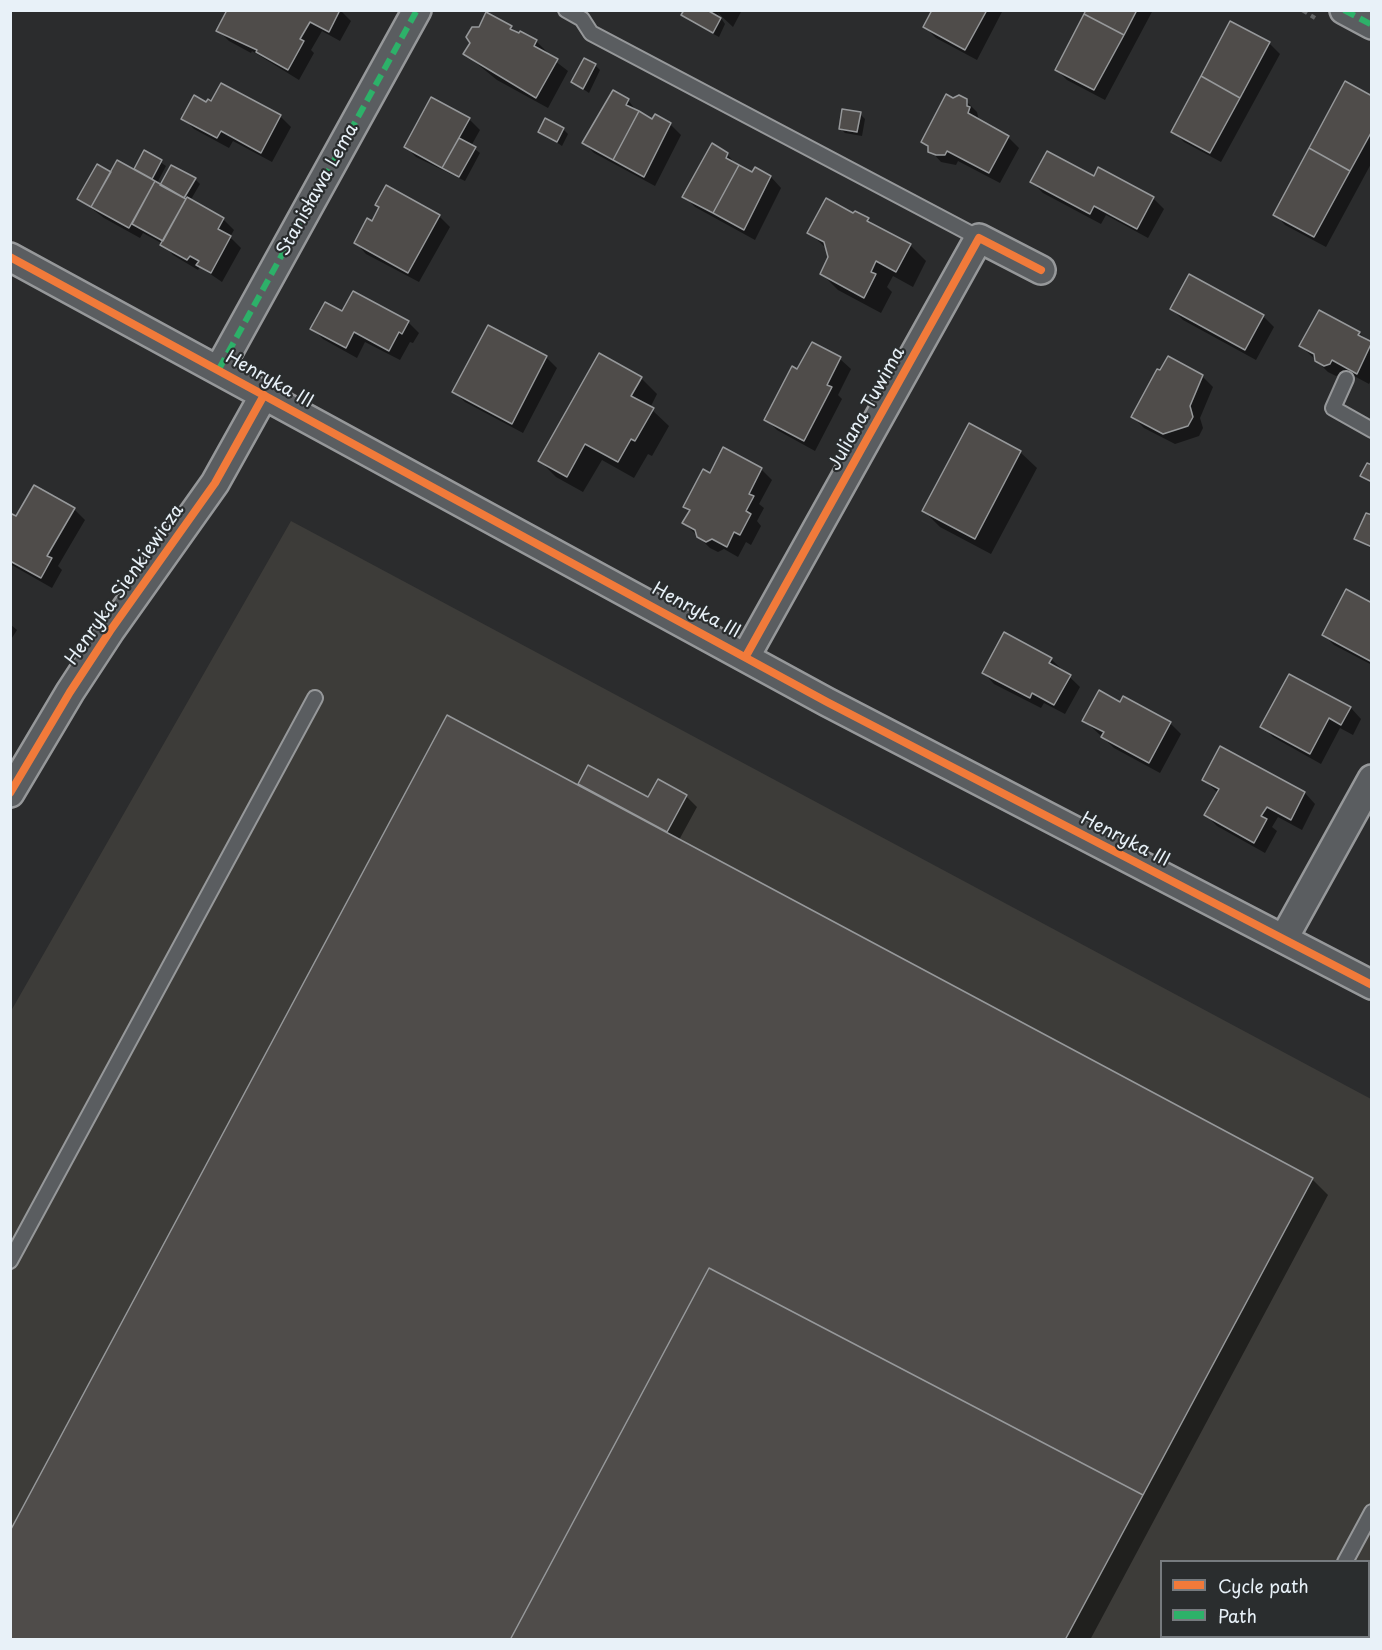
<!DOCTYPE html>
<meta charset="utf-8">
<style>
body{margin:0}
#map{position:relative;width:1382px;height:1650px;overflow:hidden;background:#2b2c2d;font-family:"Playpen Sans",sans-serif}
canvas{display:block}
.frame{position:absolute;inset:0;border:12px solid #e8f1f8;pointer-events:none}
.legend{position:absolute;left:1160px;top:1560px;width:210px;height:78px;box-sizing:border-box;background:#2a2d2e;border:2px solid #767b7f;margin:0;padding:8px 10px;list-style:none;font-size:18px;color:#e8f1f8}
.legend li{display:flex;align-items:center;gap:12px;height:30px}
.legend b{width:30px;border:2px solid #767b7f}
</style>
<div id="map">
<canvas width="1382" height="1650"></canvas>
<div class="frame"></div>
<ul class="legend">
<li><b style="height:8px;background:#f17a3a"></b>Cycle path</li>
<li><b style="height:8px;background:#2db169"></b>Path</li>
</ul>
</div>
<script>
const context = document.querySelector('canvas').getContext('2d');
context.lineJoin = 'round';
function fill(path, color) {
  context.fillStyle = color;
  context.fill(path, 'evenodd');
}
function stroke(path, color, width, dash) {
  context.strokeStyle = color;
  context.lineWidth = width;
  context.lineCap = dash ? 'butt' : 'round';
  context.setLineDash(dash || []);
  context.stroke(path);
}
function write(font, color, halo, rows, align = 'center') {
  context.font = font + ' "Playpen Sans",sans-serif';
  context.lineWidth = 4.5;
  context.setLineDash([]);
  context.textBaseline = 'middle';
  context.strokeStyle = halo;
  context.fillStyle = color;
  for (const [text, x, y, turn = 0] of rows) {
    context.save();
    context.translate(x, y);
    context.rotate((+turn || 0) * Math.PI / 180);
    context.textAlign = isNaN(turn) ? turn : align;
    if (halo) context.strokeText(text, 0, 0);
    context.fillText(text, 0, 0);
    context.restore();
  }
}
fill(new Path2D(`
 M291,521L1371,1099V1639L11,1640V1011ZM1162,1562H1368V1636H1162Z`), '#3d3c39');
fill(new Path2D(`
 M229,10H340L351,21L340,41L322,31L311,50L314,53L299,80L252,51L251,53L229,41L218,30Z
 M686,10H742L733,27L717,12L725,24L719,37L688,20L683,15Z
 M934,10H1003L977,60L936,38L925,27Z
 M1088,10H1153L1105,100L1067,80L1056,69Z
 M511,27L519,36L536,41L547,52L546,54L568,71L548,108L497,80L465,54Z
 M1269,43L1280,54L1221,162L1184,142L1173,131Z
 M595,65L600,70L589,93L573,82Z
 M947,96L966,101L977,112L979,121L1008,137L1019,148L1000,183L958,161L956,165L941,162L923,142Z
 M1372,98V162L1326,247L1285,225L1275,214Z
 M628,100L638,113L653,121L670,124L681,135L655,186L594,153L584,143Z
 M207,104L280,116L291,127L272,162L233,141L229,148L194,129L183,118Z
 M860,114L865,119L862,136L845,133L840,128Z
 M469,119L480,130L471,146L480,153L465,181L416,157L406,147Z
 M563,129L568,134L562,146L540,131Z
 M145,152L166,166L157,183L161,186L195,179L200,184L190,201L223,219L234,230L230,237L241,248L222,282L200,267L198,270L173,255L163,244L143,233L140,238L104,218L79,199L111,174L135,171Z
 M727,154L737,166L753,174L771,177L781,188L755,240L695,207L684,196Z
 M1094,178L1153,198L1164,209L1148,238L1106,215L1101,224L1043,193L1032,182Z
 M377,205L439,216L450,227L419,282L366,254L356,243L380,209Z
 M854,216L868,219L875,227L910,245L926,261L913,287L893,276L887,287L892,292L881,313L838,290L822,274L830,257L828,250L809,232Z
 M1172,309L1263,316L1274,327L1256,360L1183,320Z
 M343,313L408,322L419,333L413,343L410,342L400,360L365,342L357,358L323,339L312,328Z
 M1359,333L1372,344V378L1369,384L1343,370L1341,375L1336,376L1328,372L1301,346Z
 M812,344L840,359L851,369L838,395L842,399L815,451L777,430L766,419Z
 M546,357L557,368L523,433L465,402L454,392Z
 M1202,376L1213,387L1200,418L1203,428L1199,436L1175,444L1144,428L1133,417Z
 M641,378L657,394L650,408L669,426L652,456L648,454L634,478L602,460L583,492L556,477L540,461Z
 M1020,452L1037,468L991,554L940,527L924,511Z
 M761,469L772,480L759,504L764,508L757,521L761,526L751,545L746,542L738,557L724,549L718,552L710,548L684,523L690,512L685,506L710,475Z
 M74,509L85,520L58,566L62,570L52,588L10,564V515L16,518Z
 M1372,517V549L1355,538Z
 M1372,604V665L1334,645L1323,634Z
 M10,624L17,630L10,641Z
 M1051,659L1080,687L1065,714L1044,703L1041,708L994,684L984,673Z
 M1289,676L1351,708L1361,719L1353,735L1340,728L1321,764L1273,737L1262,726Z
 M1121,704L1170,723L1181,734L1160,773L1114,748L1084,720Z
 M1221,748L1305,793L1315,804L1302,830L1278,817L1272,827L1277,831L1265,853L1217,826L1206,815L1218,793L1204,780Z
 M580,784L649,799L686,796L697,807L679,840L1312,1179L1328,1195L1090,1640H10L585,789Z`), '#0007');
const building = new Path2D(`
 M227,10H340L329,32L310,22L300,39L304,41L288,70L256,52L257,50L216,31Z
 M684,10H707L721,18L713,33L681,15Z
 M932,10H987L965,50L923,27Z
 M1086,10H1137L1124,35L1084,14Z
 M486,12L512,26L510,29L519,33L520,31L537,40L534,46L558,59L536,98L463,54L470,43L466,37L472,27H479Z
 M1084,14L1124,35L1094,90L1055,70Z
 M1230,21L1270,42L1240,98L1201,76Z
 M584,58L596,64L583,89L571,82Z
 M1201,76L1240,98L1210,153L1171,132Z
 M1345,81L1372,96V131L1350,171L1309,148Z
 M221,83L281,115L261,153L221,131L217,138L181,119L194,95L206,102L208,99L211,101Z
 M613,90L629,99L626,105L639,111L613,160L582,143Z
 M946,94L953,98L959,95L967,99V106L970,107L968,113L1009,136L989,173L947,151L945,155H936L928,152V146L921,142Z
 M431,97L470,118L442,168L404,147Z
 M842,109L861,112L857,132L839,129Z
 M639,111L652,119L655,114L671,123L644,177L613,160Z
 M545,118L564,128L557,142L538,132Z
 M459,138L476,147L459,177L442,168Z
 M712,143L728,153L726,158L739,165L713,213L682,197Z
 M1309,148L1350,171L1314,237L1273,215Z
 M144,150L162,160L152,179L134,169Z
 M1047,151L1094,176L1098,167L1154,197L1137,229L1094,206L1090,214L1030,182Z
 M117,160L155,181L129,228L91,207Z
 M97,164L111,172L91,207L77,199Z
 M171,165L196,178L184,198L160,185Z
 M739,165L752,172L755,167L771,176L744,230L713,213Z
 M155,181L186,199L163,241L132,224Z
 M386,185L440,215L408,273L354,243L367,218L372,221L379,207L375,205Z
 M187,197L224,218L218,229L231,236L211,273L196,265L199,261L190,256L187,260L160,245Z
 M826,198L853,213L855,211L869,218L867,221L911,244L896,272L876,261L871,272L876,274L864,298L820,274L828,257L824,242L807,233Z
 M1189,274L1264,315L1245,350L1170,309Z
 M353,291L409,321L402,334L399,332L389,351L354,332L346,348L310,329L325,302L342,311Z
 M1319,310L1360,332L1358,335L1372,342L1357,374L1332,360L1330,364L1324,366L1315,361L1314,354L1299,346Z
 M488,325L547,356L512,424L452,392Z
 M812,342L841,357L827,385L832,387L804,441L764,420L792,366L797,369Z
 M599,353L642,377L631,396L654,408L635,441L631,439L618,462L585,444L567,477L538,461Z
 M1168,356L1203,375L1190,406L1193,417L1188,426L1163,434L1131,417L1157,369L1160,370Z
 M969,423L1021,451L975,539L922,511Z
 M723,447L762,468L749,494L754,496L746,511L751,514L740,535L734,532L727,547L712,539L706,542L697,537L695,530L682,523L690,510L683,507L703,469L710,473Z
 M1367,463L1372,465V482L1360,476Z
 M34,485L75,508L47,556L52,558L41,578L10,561V513L16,516Z
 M1366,513L1372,515V547L1354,539Z
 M1346,589L1372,603V662L1322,635Z
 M1004,632L1052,658L1049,663L1071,675L1054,705L1032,693L1030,698L982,673Z
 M1289,674L1351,707L1341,725L1329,718L1310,754L1260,727Z
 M1099,690L1120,702L1123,696L1171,722L1149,763L1101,737L1104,732L1082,721Z
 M447,715L1313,1178L1143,1495L709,1268L510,1640H10V1531Z
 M1220,746L1305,792L1291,820L1267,807L1261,816L1267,819L1254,843L1204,815L1219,789L1202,780Z
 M588,765L648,797L658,779L687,795L667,832L578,784Z
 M709,1268L1143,1495L1065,1640H510Z`);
fill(building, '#4f4c4a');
stroke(building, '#96989a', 1.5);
const service = new Path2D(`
 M566,10L582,19L591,33L979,238
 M1346,379L1333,408L1372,430
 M10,1261L315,698
 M1345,1562L1372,1512
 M1303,1640L1305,1636`);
const minor = new Path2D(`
 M1344,10L1372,25
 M10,257L827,702L1372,985
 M219,369L417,10
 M746,656L979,238L1041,270
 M10,793L70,692L110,631L215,483L264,395
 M1284,938L1372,779`);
stroke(service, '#96989a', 18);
stroke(minor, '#96989a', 32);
stroke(new Path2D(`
 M1302,10L1315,18`), '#636566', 4, [6, 4.5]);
stroke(service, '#5a5d60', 14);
stroke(minor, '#5a5d60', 27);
stroke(new Path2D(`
 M1344,10L1372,25
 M219,369L417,10`), '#2db169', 6, [12, 6]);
stroke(new Path2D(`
 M10,257L827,702L1372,985
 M746,656L979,238L1041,270
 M10,793L70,692L110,631L215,483L264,395`), '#f17a3a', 8);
write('18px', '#e8f1f8', '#2a2d2e', [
 ["Stanisława Lema",318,190,-61],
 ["Henryka III",269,380,29],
 ["Juliana Tuwima",867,409,-61],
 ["Henryka Sienkiewicza",125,585,-55],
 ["Henryka III",696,611,28],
 ["Henryka III",1125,840,27]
]);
</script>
